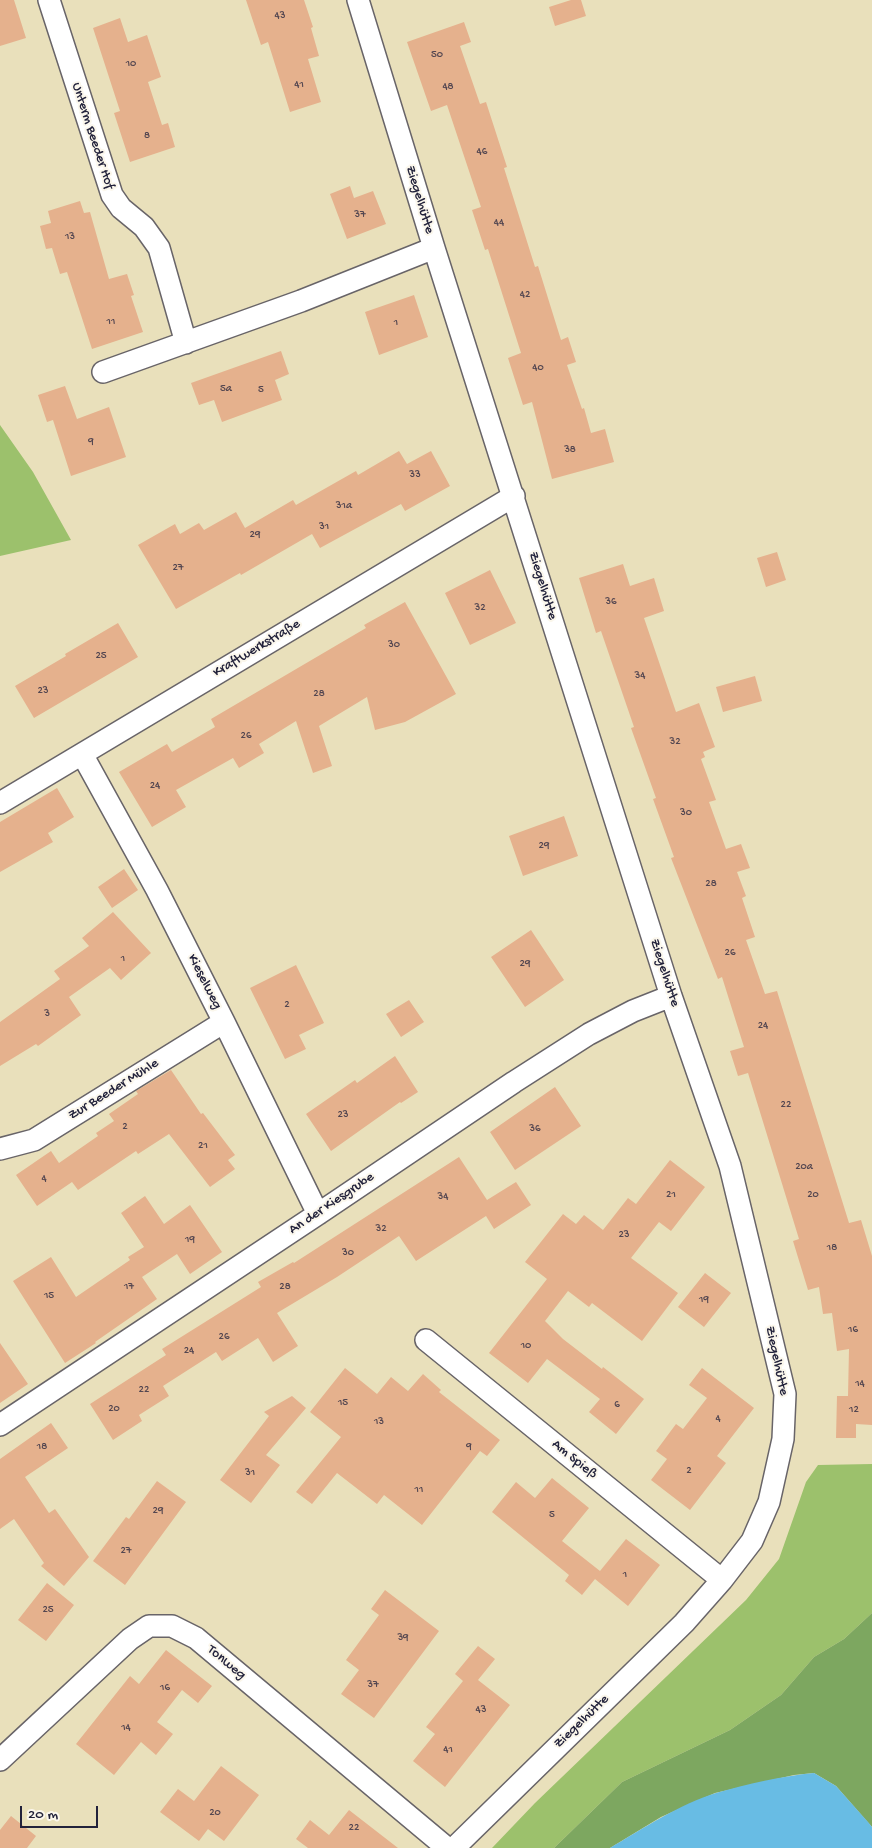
<!DOCTYPE html>
<meta charset="utf-8">
<style>
body{margin:0}
#map{position:relative;width:872px;height:1848px;overflow:hidden;background:#e9e0bb;font-family:"Gochi Hand",sans-serif}
canvas{display:block}
.scale{position:absolute;left:20px;top:1806px;width:78px;height:22px;box-sizing:border-box;border:2px solid #22223b;border-top:0;padding-left:6px;font-size:15px;line-height:18px;white-space:nowrap;color:#22223b;-webkit-text-stroke:4px #fbf7ec;paint-order:stroke}
</style>
<div id="map">
<canvas width="872" height="1848"></canvas>
<div class="scale">20 m</div>
</div>
<script>
const context = document.querySelector('canvas').getContext('2d');
context.lineJoin = 'round';
function fill(path, color) {
  context.fillStyle = color;
  context.fill(path, 'evenodd');
}
function stroke(path, color, width, dash) {
  context.strokeStyle = color;
  context.lineWidth = width;
  context.lineCap = dash ? 'butt' : 'round';
  context.setLineDash(dash || []);
  context.stroke(path);
}
function write(font, color, halo, rows, align = 'center') {
  context.font = font + ' "Gochi Hand",sans-serif';
  context.lineWidth = 4;
  context.setLineDash([]);
  context.textBaseline = 'middle';
  context.strokeStyle = halo;
  context.fillStyle = color;
  for (const [text, x, y, turn = 0] of rows) {
    context.save();
    context.translate(x, y);
    context.rotate((+turn || 0) * Math.PI / 180);
    context.textAlign = isNaN(turn) ? turn : align;
    if (halo) context.strokeText(text, 0, 0);
    context.fillText(text, 0, 0);
    context.restore();
  }
}
fill(new Path2D(`
 M0,425L33,472L71,540L0,556Z
 M872,1464V1613L844,1639L814,1657L781,1695L730,1730L622,1782L554,1848H492L535,1803L746,1600L779,1559L806,1482L818,1465Z`), '#9cc16c');
fill(new Path2D(`
 M872,1613V1827L836,1786L814,1773L794,1775L715,1793L661,1817L610,1848H554L622,1782L730,1730L781,1695L814,1657L844,1639Z`), '#7da760');
fill(new Path2D(`
 M814,1773L836,1786L868,1822L872,1827V1848H610C642,1829 680,1804 716,1793C747,1784 782,1776 814,1773Z`), '#68bce4');
fill(new Path2D(`
 M0,0H14L26,38L0,46Z
 M246,0H304L313,27L311,28L319,56L308,59L321,102L290,112L268,42L261,45Z
 M571,0H581L586,16L555,26L549,7Z
 M120,18L128,42L147,35L161,77L148,82L162,125L168,123L175,147L130,162L114,113L120,111L93,28Z
 M464,22L471,42L460,46L480,104L486,102L507,167L504,168L535,267L538,266L561,340L568,337L576,362L567,365L582,409L584,408L591,433L605,429L614,462L552,479L532,402L523,405L508,358L521,353L488,249L485,250L472,210L481,207L447,105L431,111L407,42Z
 M350,186L354,198L373,191L386,224L347,239L330,194Z
 M80,201L84,213L90,212L109,279L127,274L134,295L131,296L143,332L92,349L67,272L60,274L52,248L46,249L40,226L51,223L48,211Z
 M414,295L428,337L379,355L365,312Z
 M281,351L289,374L275,380L282,400L222,422L214,400L199,405L191,383Z
 M65,386L77,419L109,407L126,457L71,476L53,420L47,422L38,395Z
 M399,451L407,464L431,451L450,486L405,511L401,504L320,548L312,534L241,575L240,573L176,609L138,545L175,524L180,534L199,523L204,530L236,512L245,528L293,500L296,505L356,471L358,475Z
 M777,552L786,580L766,587L757,558Z
 M623,564L630,586L654,578L664,611L644,618L676,712L699,703L715,747L703,752L705,757L701,759L716,800L709,802L726,849L741,844L750,868L737,872L746,896L742,898L755,937L746,940L765,994L777,991L849,1223L861,1220L872,1256V1425L856,1424V1438H836L837,1396H848L849,1349L837,1351L832,1313L823,1314L819,1287L808,1290L793,1241L799,1239L748,1073L738,1076L730,1051L744,1047L722,977L718,979L671,858L674,857L653,799L656,798L631,728L634,727L601,631L596,633L579,578Z
 M490,570L516,623L470,645L445,593Z
 M405,602L456,694L405,722L375,730L367,697L319,726L332,766L313,773L296,721L259,744L264,753L239,768L233,758L176,790L186,807L152,827L119,772L167,744L172,752L215,727L211,719L366,628L364,625Z
 M118,623L138,657L34,718L15,686L66,656L65,654Z
 M755,676L762,701L723,712L716,687Z
 M57,788L74,817L48,833L53,842L0,872V822Z
 M564,816L578,856L523,876L509,836Z
 M124,869L138,890L112,908L98,887Z
 M113,912L151,953L121,980L110,968L69,997L81,1015L38,1046L36,1044L0,1066V1022L60,979L54,971L89,946L82,938Z
 M531,930L564,980L525,1007L491,957Z
 M296,965L324,1023L299,1035L306,1049L285,1059L250,988Z
 M409,1000L424,1022L401,1037L386,1014Z
 M395,1056L418,1092L401,1103L400,1102L331,1151L306,1114L355,1080L357,1083Z
 M171,1070L201,1114L203,1113L235,1155L228,1160L235,1169L210,1187L169,1134L138,1154L136,1151L78,1190L72,1182L37,1206L16,1175L51,1151L59,1163L98,1136L96,1133L114,1121L109,1114L138,1094L136,1091Z
 M555,1087L581,1126L515,1170L490,1132Z
 M459,1157L487,1200L516,1182L531,1205L494,1229L486,1216L416,1261L399,1236L337,1277L277,1313L298,1346L273,1362L258,1338L222,1361L216,1352L163,1386L169,1396L139,1415L142,1421L113,1440L90,1404L166,1355L162,1349L261,1287L258,1282L293,1262L294,1263Z
 M670,1160L705,1187L671,1231L659,1222L631,1258L678,1293L642,1341L592,1303L589,1307L568,1291L545,1321L563,1339L602,1369L603,1367L644,1399L616,1434L589,1412L600,1399L547,1359L528,1383L489,1353L547,1279L525,1262L563,1214L576,1224L584,1215L603,1230L628,1198L636,1204Z
 M145,1196L164,1224L190,1205L222,1252L190,1274L177,1254L142,1277L157,1299L95,1342L96,1343L65,1363L13,1281L51,1257L76,1297L130,1260L128,1257L144,1247L121,1213Z
 M705,1273L731,1293L704,1327L678,1307Z
 M0,1343L28,1384L0,1403Z
 M345,1368L377,1394L391,1377L408,1391L423,1374L441,1390L439,1392L500,1440L487,1456L480,1451L422,1525L384,1495L377,1504L337,1473L312,1504L296,1492L341,1437L310,1412Z
 M702,1368L754,1408L717,1456L726,1463L690,1510L651,1480L667,1459L656,1451L676,1424L683,1429L707,1398L689,1385Z
 M292,1396L306,1408L266,1455L280,1465L251,1503L220,1480L269,1416L264,1412Z
 M51,1423L68,1448L25,1477L49,1513L55,1509L89,1557L64,1586L41,1566L44,1563L14,1519L0,1529V1459Z
 M552,1478L589,1508L562,1541L600,1571L626,1539L660,1565L628,1606L595,1579L582,1595L565,1581L569,1575L492,1512L516,1482L535,1498Z
 M157,1481L186,1502L125,1585L93,1561L126,1517L129,1519Z
 M47,1583L74,1605L46,1641L18,1620Z
 M385,1590L439,1631L374,1718L341,1694L359,1670L346,1660L379,1615L371,1609Z
 M478,1646L495,1659L478,1680L510,1705L445,1787L413,1761L435,1734L426,1727L463,1681L455,1674Z
 M166,1650L212,1686L198,1703L182,1690L157,1722L173,1734L156,1755L141,1742L114,1775L76,1744L130,1676L139,1684Z
 M221,1766L259,1795L224,1841L208,1829L199,1841L160,1812L178,1789L194,1801Z
 M349,1810L398,1848H308L296,1839L310,1820L329,1835Z
 M11,1816L36,1836L27,1848H0V1830Z`), '#e5b18d');
const minor = new Path2D(`
 M49,0L112,195L121,208L144,227L159,248L186,343
 M358,0L434,248L671,996L730,1166L785,1394L783,1439L769,1502L752,1541L722,1580L684,1623L454,1848
 M103,372L301,301L434,248
 M82,754L157,890L224,1022L318,1214
 M0,803L514,496
 M0,1149L34,1140L224,1022
 M426,1340L722,1580
 M0,1425L318,1214L514,1082L589,1034L633,1011L671,996
 M0,1760L130,1639L149,1626H172L196,1638L447,1848`);
stroke(minor, '#686468', 24);
stroke(minor, '#fff', 21);
write('11px', '#534650', null, [
 ["43",280,16],
 ["50",437,55],
 ["10",131,64],
 ["41",299,85],
 ["48",448,87],
 ["8",147,136],
 ["46",482,152],
 ["37",360,215],
 ["44",499,223],
 ["13",70,237],
 ["42",525,295],
 ["11",111,322],
 ["1",396,323],
 ["40",538,368],
 ["5a",226,389],
 ["5",261,390],
 ["9",91,442],
 ["38",570,450],
 ["33",415,475],
 ["31a",344,506],
 ["31",324,527],
 ["29",255,535],
 ["27",178,568],
 ["36",611,602],
 ["32",480,608],
 ["30",394,645],
 ["25",101,656],
 ["34",640,676],
 ["23",43,691],
 ["28",319,694],
 ["26",246,736],
 ["32",675,742],
 ["24",155,786],
 ["30",686,813],
 ["29",544,846],
 ["28",711,884],
 ["26",730,953],
 ["1",123,959],
 ["29",525,964],
 ["2",287,1005],
 ["3",47,1014],
 ["24",763,1026],
 ["22",786,1105],
 ["23",343,1115],
 ["2",125,1127],
 ["36",535,1129],
 ["21",203,1146],
 ["20a",804,1167],
 ["4",44,1179],
 ["21",671,1195],
 ["20",813,1195],
 ["34",443,1197],
 ["32",381,1229],
 ["23",624,1235],
 ["19",190,1240],
 ["18",832,1248],
 ["30",348,1253],
 ["17",129,1287],
 ["28",285,1287],
 ["15",49,1296],
 ["19",704,1300],
 ["16",853,1330],
 ["26",224,1337],
 ["10",526,1346],
 ["24",189,1351],
 ["14",860,1384],
 ["22",144,1390],
 ["15",343,1403],
 ["6",617,1405],
 ["20",114,1409],
 ["12",854,1410],
 ["4",718,1419],
 ["13",379,1422],
 ["18",42,1447],
 ["9",469,1447],
 ["2",689,1471],
 ["31",250,1473],
 ["11",419,1490],
 ["29",158,1511],
 ["5",552,1515],
 ["27",126,1551],
 ["1",625,1575],
 ["25",48,1610],
 ["39",403,1638],
 ["37",373,1685],
 ["16",165,1688],
 ["43",481,1710],
 ["14",126,1728],
 ["41",448,1750],
 ["20",215,1813],
 ["22",354,1828]
]);
write('14px', '#22223b', '#fbf7ec', [
 ["Unterm Beeder Hof",92,136,72],
 ["Ziegelhütte",419,200,73],
 ["Ziegelhütte",542,586,73],
 ["Kraftwerkstraße",257,649,-31],
 ["Ziegelhütte",664,973,72],
 ["Kieselweg",204,982,63],
 ["Zur Beeder Mühle",114,1090,-32],
 ["An der Kiesgrube",332,1204,-34],
 ["Ziegelhütte",776,1361,78],
 ["Am Spieß",574,1460,39],
 ["Tonweg",226,1663,40],
 ["Ziegelhütte",582,1722,-44]
]);
</script>
